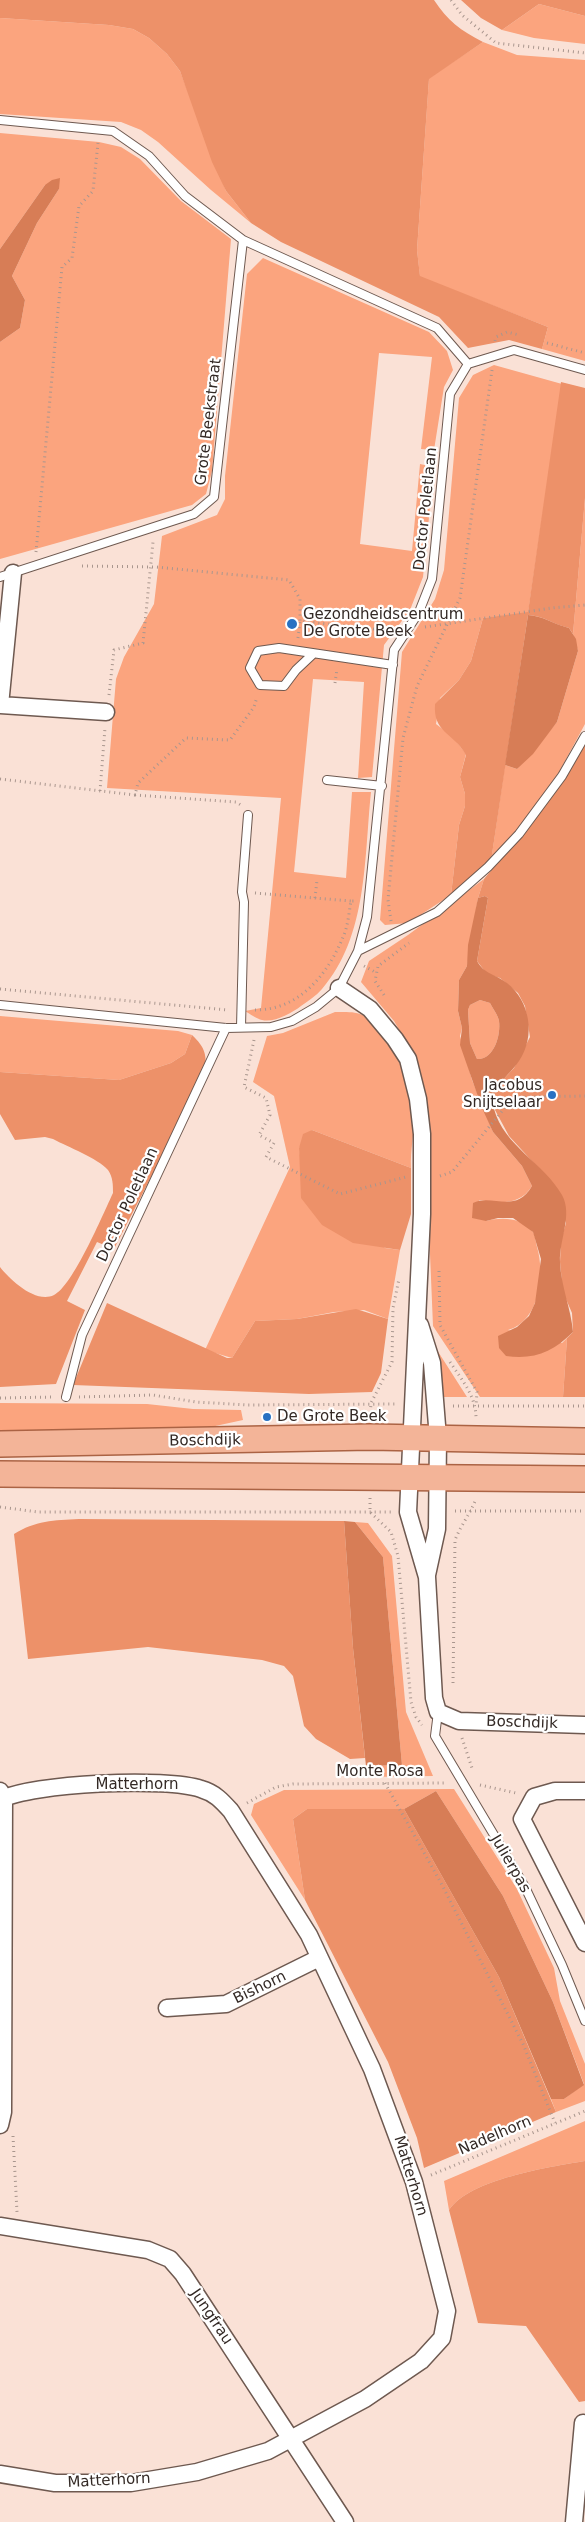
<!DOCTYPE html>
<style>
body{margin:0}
canvas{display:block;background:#fae1d6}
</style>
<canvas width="585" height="2522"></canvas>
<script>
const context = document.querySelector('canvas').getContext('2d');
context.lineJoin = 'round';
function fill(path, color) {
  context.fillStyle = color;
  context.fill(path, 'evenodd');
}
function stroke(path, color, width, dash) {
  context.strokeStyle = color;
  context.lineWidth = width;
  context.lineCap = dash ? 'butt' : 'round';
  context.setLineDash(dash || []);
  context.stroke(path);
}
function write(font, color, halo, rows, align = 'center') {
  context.font = font + ' "DejaVu Sans",sans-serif';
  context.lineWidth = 4.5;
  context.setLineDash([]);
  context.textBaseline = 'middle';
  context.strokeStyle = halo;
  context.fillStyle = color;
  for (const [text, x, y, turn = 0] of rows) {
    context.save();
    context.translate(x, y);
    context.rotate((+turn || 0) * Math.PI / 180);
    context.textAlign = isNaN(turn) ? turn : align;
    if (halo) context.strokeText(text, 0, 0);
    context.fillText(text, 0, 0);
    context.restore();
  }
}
fill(new Path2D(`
 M539,4L585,16V44L534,38L502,30Z
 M0,18L109,25L133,29L149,38L167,54L180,71L226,191L251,223L211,190L158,142L141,130L121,122L0,114Z
 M483,42L517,55L585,60V361L542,349L548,327L420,277L417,250L429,78Z
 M0,133L99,142L121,147L140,159L181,201L231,239L212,471L206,494L192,505L0,559V342L20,328L25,300L12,276L37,223L59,189L45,185L0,249Z
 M263,258L429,332L447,351L453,370L444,387L434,450L421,449L432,357L379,353L360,544L412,551L420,464L434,467L423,577L410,610L384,645L372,777L358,778L364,682L313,679L294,872L346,878L352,792H371C364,858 368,936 322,989C316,996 308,1001 301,1006C292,1013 274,1023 262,1020C257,1019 250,1014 245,1011L261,1008L281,798L107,788L116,679L124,657L154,604L162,536L217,515L225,499V476L247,274Z
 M494,365L562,384L528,613L483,618L471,661L459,680L440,698L436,724L452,736L466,754L460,777L465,794V806L459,825L451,895L408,923L385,925L380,920L402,652L435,599L444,570L459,398L473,375Z
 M585,498V724L558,774L522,824L491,861L505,765L517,769L557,722L578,651L573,634Z
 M484,879L478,898L467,966L459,980L458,1011L462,1028L460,1036L472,1080L493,1132L522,1166L532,1186C520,1206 499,1203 479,1200L486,1221C502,1217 521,1217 533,1232C535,1235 536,1243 537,1247C545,1274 540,1321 508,1330L562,1343L567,1338L563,1397H480L433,1326L429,1230L431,1176L421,1075L411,1050L394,1021L361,982L369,961L408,935Z
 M480,1000L490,1003C493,1009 498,1015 499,1021C501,1035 494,1060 477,1059L470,1043L468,1010L470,1005Z
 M335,1012C345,1012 356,1011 365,1016C394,1033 411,1083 414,1114C415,1130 410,1150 411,1168L312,1130L299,1148L301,1164L385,1248L400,1250L388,1319L364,1310L334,1312L297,1319L255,1321L232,1358L205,1350L290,1167L274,1096L253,1082L267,1036L283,1033Z
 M0,1016L178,1031L192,1035L185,1054L171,1063L119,1080L0,1072Z
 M437,1350L467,1397H442V1381Z
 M0,1403L147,1404L193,1409L241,1410L243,1420L206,1428L0,1433Z
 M355,1522L368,1523L392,1556L406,1712L433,1776L367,1777L366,1766L402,1765L383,1557Z
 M454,1789L517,1889L554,1968L560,2001L585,2064V2101L556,2112L551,2099H564L584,2084L553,2002L503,1896L436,1791L404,1809H307L293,1819L305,1900L251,1815L254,1804L284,1790Z
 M585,2121V2161C549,2167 470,2179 449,2210L444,2181Z`), '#fba47e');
fill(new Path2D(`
 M0,0H434C447,20 461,31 483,42L429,79L417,250L420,276L548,327L542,349L509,340L468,348L439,317L281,242L251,223L226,191L212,162L180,71L167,54L149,38L133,29L109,25L0,18Z
 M461,0H585V16L539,4L502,30L481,18Z
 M561,382L585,388V498L573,634L569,628C552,624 545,616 528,615L491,861L451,895L459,825L465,806V794L460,777L466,755C452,731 433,733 435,704L459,680L471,661L483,618L528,612Z
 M585,742V1397H563L567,1338L573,1332L572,1313L563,1292L560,1262L561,1240L566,1223L553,1184L509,1136L495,1110L493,1097L499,1084L514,1068L530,1037L525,1006L518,993L500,978L487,974L477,961L488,898L485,896L478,898L484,879L546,804Z
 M192,1035C205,1047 208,1056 204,1074L114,1249L97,1242L67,1301L85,1310L56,1384L0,1387V1267C10,1280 36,1304 54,1295C73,1286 103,1214 113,1193C113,1185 113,1177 108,1170C97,1158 68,1147 53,1139L45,1137L15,1140L0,1114V1072L119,1080L171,1063L185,1054Z
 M312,1130L411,1168V1214L400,1250L353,1243L322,1225L301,1198L299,1148L303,1134Z
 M107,1303L227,1358H232L255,1321L297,1319L356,1309L388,1319L381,1373L372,1392L309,1394L73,1385Z
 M79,1519L344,1521L353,1648L365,1758L350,1759L316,1739L304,1726L293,1676L284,1666L262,1660L148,1647L28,1659L14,1534C35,1521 54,1520 79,1519Z
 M307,1809H404L499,1977L556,2112L424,2168L417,2138L388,2062L305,1900L293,1819Z
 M585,2161V2401L579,2402L526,2326L478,2323L449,2210C470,2179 549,2167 585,2161Z`), '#ed9169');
fill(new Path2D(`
 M60,178L59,189L37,223L12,276L25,300L20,328L0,342V249L45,185L52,180Z
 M528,615C544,616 553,624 569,628L576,639L578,651L557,722L533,754L517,769L505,765Z
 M485,896L488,898L477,961C484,974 495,974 507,983C530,1001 536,1036 519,1061C509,1076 489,1088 494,1109C504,1146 544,1163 562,1195C573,1215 559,1240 560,1262C561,1287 571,1308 573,1332C553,1352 534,1360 506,1356L499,1348L498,1336L517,1327L529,1316L535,1303L541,1259L533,1232L513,1218H498L486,1221L472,1218L473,1203C492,1193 515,1215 532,1186L522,1166L493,1132L482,1108L460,1045L462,1028L458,1011L459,980L467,966L468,945L478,898ZM480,1000L490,1003C493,1009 498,1015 499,1021C501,1035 494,1060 477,1059L470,1043L468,1010L470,1005Z
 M344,1521L355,1522L383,1557L402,1765L366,1766L353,1648Z
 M436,1791L503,1896L553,2002L584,2085L564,2099H551L499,1977L404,1809Z`), '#d77d56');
const lane = new Path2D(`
 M0,120L113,131L149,156L185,196L243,240L437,328L468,364
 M0,577L194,514L214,497L243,240
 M313,654L296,670L284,686L260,685L250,668L258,651L279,648L393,665
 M327,780L382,786
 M358,951L437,912L488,867L519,834L562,776L585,736
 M0,1005L226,1028L271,1027L292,1021L316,1007L339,988L358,951L367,917L394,650L419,612L432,579L450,394L468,364L514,350L585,370
 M241,1027L244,902L242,892L248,815
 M66,1397L82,1335L226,1028
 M438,1712L435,1736L525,1887L562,1965L585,2021`);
const street = new Path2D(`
 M0,705L13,573
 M0,705L106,712
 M339,988L370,1009L395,1039L408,1059L418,1099L422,1134V1214L408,1512L427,1577L434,1698L438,1712L459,1721L585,1725
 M420,1325L432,1363L438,1438L437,1529L427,1575
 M0,1791L4,1798L3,2112L0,2125
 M585,1791H555L534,1797L522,1819L585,1943
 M0,1800C32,1783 167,1777 201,1789C215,1793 222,1801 231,1811L309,1935L372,2069L414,2182L447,2311L442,2338L421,2361L365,2399L268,2451L197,2472L131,2483H55L0,2474
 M167,2008L226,2004L319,1958
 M0,2226L148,2250L170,2259L183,2274L345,2522
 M574,2522L583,2423`);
const primary = new Path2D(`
 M0,1444L370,1437L585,1441
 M0,1474L585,1479`);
stroke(lane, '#6e5950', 10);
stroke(street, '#6e5950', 19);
stroke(primary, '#ab6344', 28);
stroke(new Path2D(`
 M451,0L462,15L496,43L585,53
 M495,341L496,337L507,332L519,335
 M547,343L585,353
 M36,552L62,267L72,258L79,206L93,191L98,143
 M82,566L156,567L289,580L300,599V621L391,631
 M425,627L552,608L585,605
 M298,638L300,621
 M335,683L337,669
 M109,695L114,650L143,643L153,542
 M0,779L135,795L138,783L186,738L230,740L254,707L257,697
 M100,791L105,728
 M135,795L236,802L241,805
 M255,893L351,901
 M315,898L317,880
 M391,921L388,900L403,738L417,686L460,598L492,370
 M364,966L375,972
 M0,989L228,1010
 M384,995L375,981L378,966L409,943
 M255,1010C300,1010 328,974 344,935C348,925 349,912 351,901H355
 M254,1040L244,1087L266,1098L270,1115L259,1135L274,1143L266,1157L340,1194L406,1177
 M440,1176L452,1172L512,1099L517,1097L585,1096
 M439,1271L440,1325L477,1392L476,1406
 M450,1362C462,1380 476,1396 476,1418
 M79,1397L153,1395L196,1402L248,1405L397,1404
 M0,1398L53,1397
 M453,1406H585
 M370,1417L371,1403L392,1362L393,1308L399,1279
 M370,1498V1512L391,1532L398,1556L411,1702L416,1717L422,1725
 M0,1507L38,1512H392
 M455,1511H585
 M453,1683L455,1540C461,1525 470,1514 476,1499
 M462,1738L472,1768
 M385,1783L441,1883L523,2044L555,2123
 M480,1785L516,1793
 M247,1803L276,1787L293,1784L447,1783
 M13,2136L17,2212
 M431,2175L585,2111`), '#a9968e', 3, [1, 4]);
stroke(lane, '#fff', 8);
stroke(street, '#fff', 16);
stroke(primary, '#f3b498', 25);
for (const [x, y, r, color] of [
 [292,624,6,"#2871c2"],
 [552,1095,5,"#2871c2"],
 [267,1417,5,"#2871c2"]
]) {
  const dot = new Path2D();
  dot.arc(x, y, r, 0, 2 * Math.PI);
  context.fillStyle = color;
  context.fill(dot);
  stroke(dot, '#fff', 2);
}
write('15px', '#332925', '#fff', [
 ["Grote Beekstraat",209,422,-83],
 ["Doctor Poletlaan",426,509,-84],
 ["Doctor Poletlaan",128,1205,-65],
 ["Boschdijk",205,1441,-1],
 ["Boschdijk",522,1723,2],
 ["Monte Rosa",380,1772],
 ["Matterhorn",137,1785],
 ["Julierpas",510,1864,60],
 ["Bishorn",260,1988,-26],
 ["Nadelhorn",495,2136,-23],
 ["Matterhorn",410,2176,73],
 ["Jungfrau",211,2317,56],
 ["Matterhorn",109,2481,-3]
]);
write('15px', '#332925', '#fff', [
 ["Gezondheidscentrum",303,615],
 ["De Grote Beek",303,632],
 ["Jacobus",542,1086,"right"],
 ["Snijtselaar",542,1103,"right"],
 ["De Grote Beek",277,1417]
], 'left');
</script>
